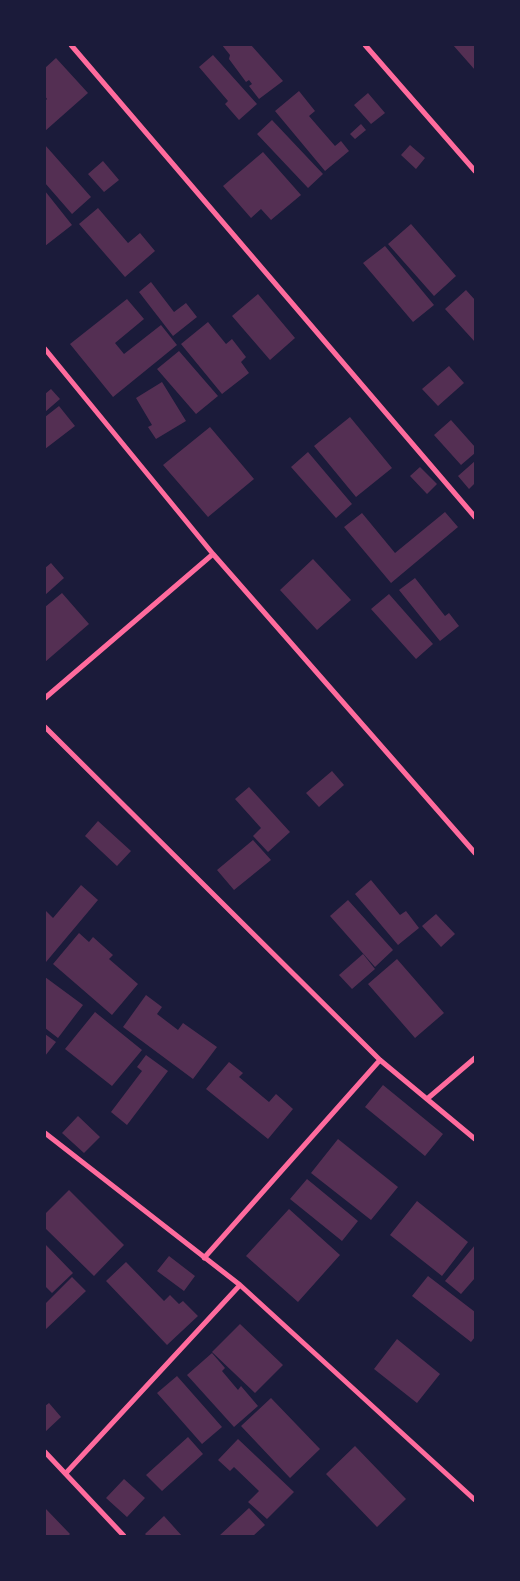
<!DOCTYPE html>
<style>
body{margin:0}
#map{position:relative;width:520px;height:1581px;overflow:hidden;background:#1b1b3a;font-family:Raleway,sans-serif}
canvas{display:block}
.frame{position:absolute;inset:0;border:46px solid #1b1b3a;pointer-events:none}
</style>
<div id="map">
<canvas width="520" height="1581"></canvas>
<div class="frame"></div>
</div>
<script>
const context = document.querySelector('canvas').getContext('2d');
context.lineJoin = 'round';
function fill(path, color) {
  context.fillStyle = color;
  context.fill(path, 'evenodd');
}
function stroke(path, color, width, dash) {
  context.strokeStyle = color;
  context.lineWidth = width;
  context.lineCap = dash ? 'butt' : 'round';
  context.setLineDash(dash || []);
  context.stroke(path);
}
fill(new Path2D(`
 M222,45H251L283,81L259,99L249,86L252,84L249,80L246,82L229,59L230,55Z
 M453,45H475V70Z
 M213,55L257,104L239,120L225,104L228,101L199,67Z
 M56,58L88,93L45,131V101L47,99L45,96V68Z
 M299,91L315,111L309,116L335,146L341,141L349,151L325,171L275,111Z
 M368,93L385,113L371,124L354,105Z
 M272,120L323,174L308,188L257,134Z
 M361,124L366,130L355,139L350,134Z
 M45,145L91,197L72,214L45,183Z
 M410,145L425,158L416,169L401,155Z
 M263,152L301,195L271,220L261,209L251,218L223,186Z
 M103,161L119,180L104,192L88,174Z
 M45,191L72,225L45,246Z
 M98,208L128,243L140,233L155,251L125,277L79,224Z
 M411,224L456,276L434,296L388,244Z
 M385,246L434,305L413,322L363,263Z
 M151,282L174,312L186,303L197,317L173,336L139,292Z
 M466,290L475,300V342L445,309Z
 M258,294L295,338L270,360L232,316Z
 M127,299L144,319L115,343L124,354L161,325L177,345L113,397L70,344Z
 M208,322L226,344L232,339L246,357L241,362L249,373L222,394L181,344Z
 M179,351L218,396L196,414L157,369Z
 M449,366L464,383L438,406L422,389Z
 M162,382L186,421L156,439L148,427L152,425L136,398Z
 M51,389L60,399L45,412V394Z
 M59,406L75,426L45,449V417Z
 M350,417L392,468L356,497L314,446Z
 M451,420L475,447V453L461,465L434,435Z
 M210,427L254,479L208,517L163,465Z
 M308,452L352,504L336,518L291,467Z
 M475,461V483L469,489L458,476Z
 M420,467L437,484L427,494L410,476Z
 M445,512L458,527L391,583L344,527L362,513L395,553Z
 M313,559L351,600L317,630L280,590Z
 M51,563L64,578L45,595V568Z
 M415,578L445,616L449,613L459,626L440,641L399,590Z
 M62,593L89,624L45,662V607Z
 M389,594L433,644L416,659L371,609Z
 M332,771L344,785L319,807L306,793Z
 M249,787L290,832L268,852L253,836L261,828L235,799Z
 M98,821L131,851L117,866L85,836Z
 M253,840L271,860L234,890L217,870Z
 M371,880L400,915L406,911L419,928L398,945L355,894Z
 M81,885L98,900L46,962L45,910L53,918Z
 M348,900L393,950L375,967L330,916Z
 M436,914L455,934L441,947L422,926Z
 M79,933L89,942L93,937L113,955L109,959L138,984L112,1015L53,964Z
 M363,954L375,969L352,989L339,975Z
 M397,959L444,1013L415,1038L368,984Z
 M45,977L83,1005L58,1038L45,1028Z
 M146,995L162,1007L157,1014L178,1030L183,1023L217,1047L193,1079L123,1027Z
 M95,1012L142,1050L112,1086L65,1049Z
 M45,1034L56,1042L45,1056Z
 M146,1055L168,1071L127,1125L111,1112L142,1071L137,1067Z
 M229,1062L243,1073L239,1077L269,1102L276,1094L293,1109L268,1139L206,1089Z
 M383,1085L443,1134L425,1156L365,1107Z
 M78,1116L100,1137L84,1153L62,1133Z
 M338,1139L398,1187L371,1220L311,1173Z
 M307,1179L358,1221L342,1241L290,1199Z
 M69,1190L124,1245L94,1276L45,1228V1214Z
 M417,1201L468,1242L442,1276L390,1235Z
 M289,1209L340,1255L298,1302L246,1256Z
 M45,1244L73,1273L52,1293L45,1286Z
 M475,1245V1278L461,1294L445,1281Z
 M169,1256L195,1276L184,1291L157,1271Z
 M126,1262L164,1301L170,1295L179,1304L183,1301L198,1316L167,1345L106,1281Z
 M428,1276L475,1312V1337L471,1342L412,1296Z
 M72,1277L86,1291L45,1330V1304Z
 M240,1324L283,1365L255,1393L212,1352Z
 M397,1339L440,1374L417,1403L374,1369Z
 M212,1353L225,1368L222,1371L238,1390L241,1386L258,1406L234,1427L187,1375Z
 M177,1376L222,1427L202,1444L157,1393Z
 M271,1398L320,1449L290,1478L241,1426Z
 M49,1403L61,1417L45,1432V1406Z
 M188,1437L203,1454L162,1491L146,1475Z
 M238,1439L294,1492L267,1519L248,1502L259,1491L234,1467L230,1471L218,1460Z
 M355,1446L406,1499L377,1527L326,1474Z
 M124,1479L145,1498L127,1517L106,1498Z
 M45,1508L70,1534L68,1536H45Z
 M249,1508L265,1525L253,1536H219Z
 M164,1516L182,1536H147L145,1534Z`), '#542f53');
stroke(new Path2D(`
 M71,45L475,517
 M365,45L475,171
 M45,349L213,554L475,853
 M45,698L213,554
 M45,727L380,1060L475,1139
 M427,1099L475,1058
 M45,1133L240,1285L475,1500
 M204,1258L380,1060
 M45,1452L124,1536
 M66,1473L240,1285`), '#ff6b9d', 5);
</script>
